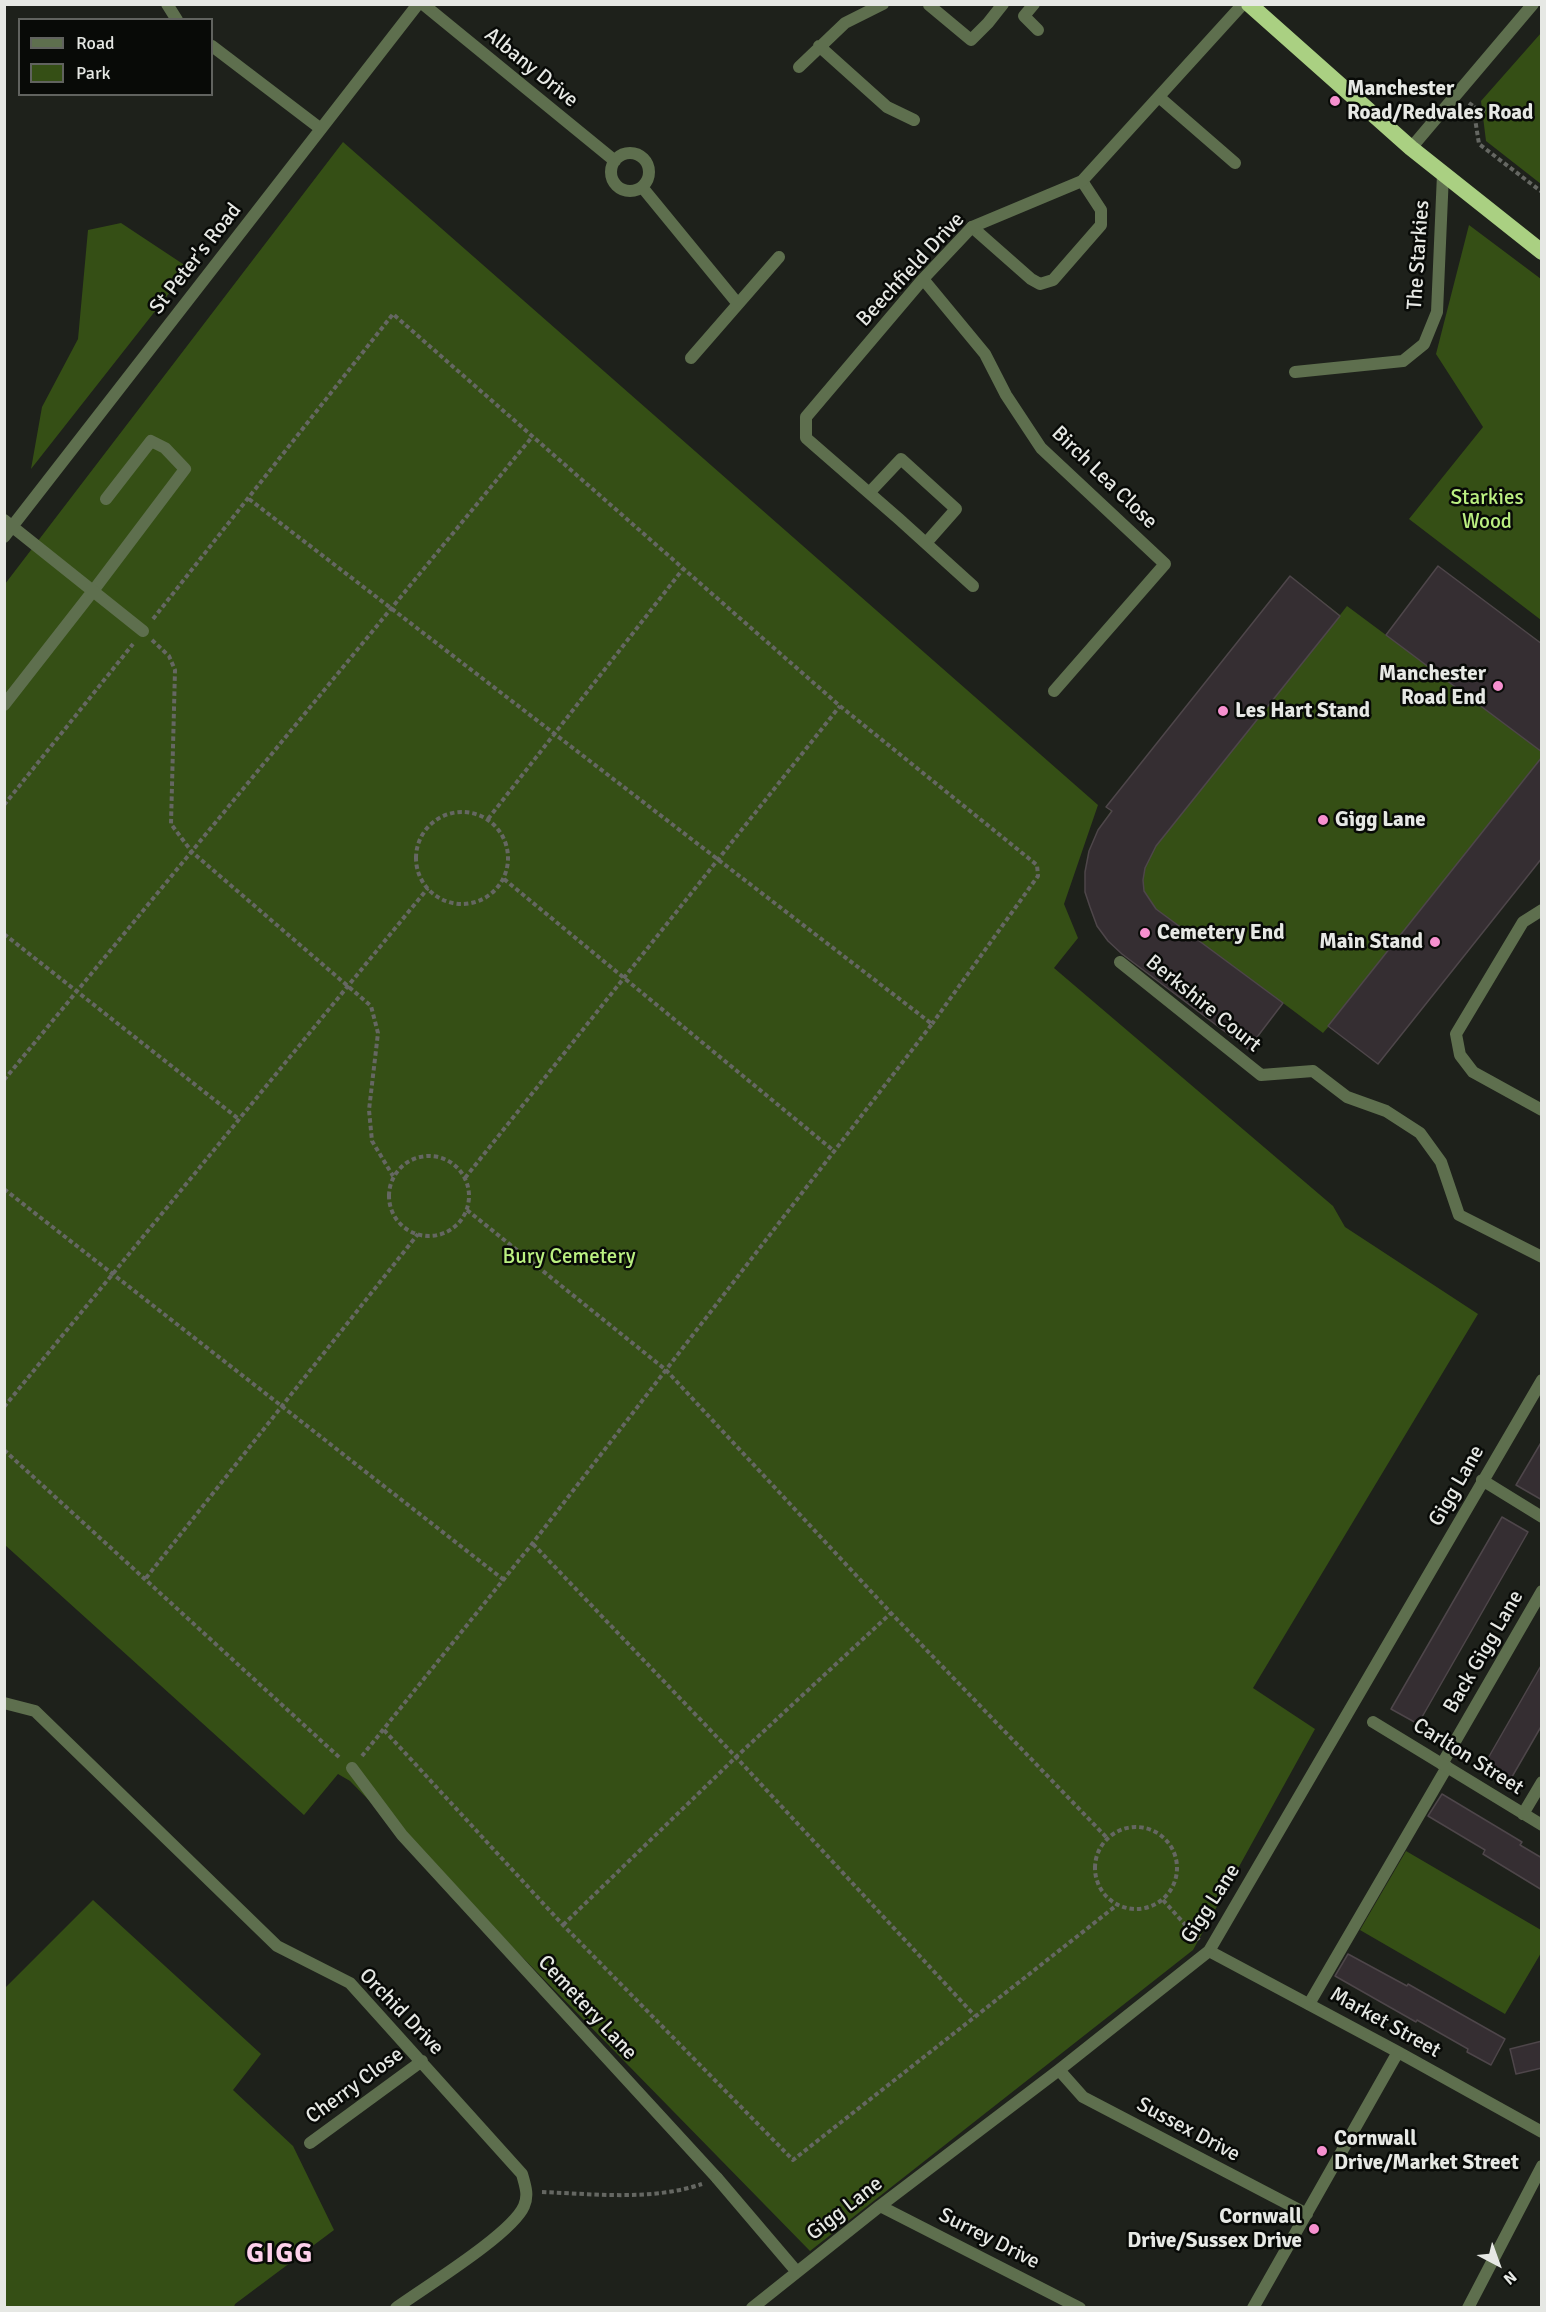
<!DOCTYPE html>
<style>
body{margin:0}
#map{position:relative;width:1546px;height:2312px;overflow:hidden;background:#1e211b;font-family:Signika,sans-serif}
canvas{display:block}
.frame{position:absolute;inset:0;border:6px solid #e6e8e4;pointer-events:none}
.legend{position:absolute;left:18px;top:18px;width:195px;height:78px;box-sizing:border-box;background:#080a07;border:2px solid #61635f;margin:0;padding:8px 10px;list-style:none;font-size:18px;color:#e6e8e4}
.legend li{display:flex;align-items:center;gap:12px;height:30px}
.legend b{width:30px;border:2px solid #61635f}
.north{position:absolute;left:1468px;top:2234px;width:60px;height:60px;-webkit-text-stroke:4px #080a07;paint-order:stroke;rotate:139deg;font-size:16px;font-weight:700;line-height:24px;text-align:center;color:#e6e8e4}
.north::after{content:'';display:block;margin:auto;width:21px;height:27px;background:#e6e8e4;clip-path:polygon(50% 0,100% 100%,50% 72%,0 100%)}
</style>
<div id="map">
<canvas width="1546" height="2312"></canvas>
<div class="frame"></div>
<ul class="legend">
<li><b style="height:8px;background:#5e6f4e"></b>Road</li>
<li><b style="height:16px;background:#354f15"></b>Park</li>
</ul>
<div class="north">N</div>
</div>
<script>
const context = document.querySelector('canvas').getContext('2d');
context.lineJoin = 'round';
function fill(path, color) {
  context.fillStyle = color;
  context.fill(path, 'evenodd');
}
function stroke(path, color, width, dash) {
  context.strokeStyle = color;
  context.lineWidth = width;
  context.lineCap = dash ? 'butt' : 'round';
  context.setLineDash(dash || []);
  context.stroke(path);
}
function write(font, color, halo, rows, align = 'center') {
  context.font = font + ' Signika,sans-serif';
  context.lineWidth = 5;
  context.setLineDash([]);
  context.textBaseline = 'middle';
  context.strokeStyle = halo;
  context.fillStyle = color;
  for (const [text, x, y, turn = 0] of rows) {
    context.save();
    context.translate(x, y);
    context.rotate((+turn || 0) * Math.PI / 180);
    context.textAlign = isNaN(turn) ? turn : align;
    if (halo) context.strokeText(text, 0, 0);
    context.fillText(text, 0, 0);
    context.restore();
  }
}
fill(new Path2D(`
 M1541,33V184L1486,141L1481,101Z
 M343,142L1098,805L1064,904L1078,938L1054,968L1333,1206L1345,1227L1478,1314L1253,1688L1315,1729L1193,1950L810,2251L350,1781L338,1774L304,1815L5,1545V584Z
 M121,223L189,268L31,469L42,407L78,339L88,230Z
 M1469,225L1541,279V620L1409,519L1483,427L1436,354Z
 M1438,566L1541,643V858L1378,1064L1329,1026L1323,1033L1283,1003L1248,1049L1124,956L1097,926L1085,892V872L1089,851L1098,830L1111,811L1106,807L1290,576L1340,615L1347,606L1386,635Z
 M1406,1851L1541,1930V1953L1505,2014L1360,1930Z
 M93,1900L261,2054L233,2090L293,2146L334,2230L235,2304L234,2307H5V1988Z`), '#354f15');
const building = new Path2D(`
 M1438,566L1542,644V752L1386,635Z
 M1290,576L1340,616L1156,846L1145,868L1143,880L1144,891L1156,909L1283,1003L1248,1049L1122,954L1108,941L1097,926L1090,907L1085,892V872L1089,851L1098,830L1112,811L1106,807Z
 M1542,757V858L1378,1064L1328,1026Z
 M1542,1441V1500L1516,1485Z
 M1502,1517L1528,1532L1418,1724L1391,1709Z
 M1542,1664V1725L1509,1782L1483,1767Z
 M1442,1794L1522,1842L1520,1845L1542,1858V1890L1483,1854L1485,1850L1428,1816Z
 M1348,1954L1407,1986L1408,1984L1505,2039L1491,2065L1467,2052L1468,2049L1417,2020L1416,2022L1335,1976Z
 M1542,2041V2068L1516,2074L1510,2049Z`);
fill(building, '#352e32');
stroke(building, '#4e464a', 1.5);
stroke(new Path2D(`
 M1469,103L1473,106L1479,144L1542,192
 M1474,107L1498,117L1520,118
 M249,499L932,1024L532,1544L362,1756
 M153,619L393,314L840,706L1037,865L1038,876L932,1024
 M152,640L169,656L175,670L171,824L192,852L371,1006L378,1033L369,1110L372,1141L393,1176
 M4,805L133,644
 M416 858a46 46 0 1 1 92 0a46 46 0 1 1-92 0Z
 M488,819L683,569
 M504,879L834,1151
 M4,934L240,1120
 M4,1080L532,437
 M389 1196a40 40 0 1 1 80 0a40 40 0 1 1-80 0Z
 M465,1178L840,706
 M4,1189L504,1580
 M467,1210L666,1370L891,1613L1108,1839
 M4,1407L428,888
 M4,1450L340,1758
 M533,1544L736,1757L975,2016
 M146,1578L418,1234
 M384,1730L563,1925L793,2160L1117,1905
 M1095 1868a41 41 0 1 1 82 0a41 41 0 1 1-82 0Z
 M1163,1900L1199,1940
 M563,1925L736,1757L891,1613
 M542,2192C594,2194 652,2201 702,2184`), '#656762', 4, [4.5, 3]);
stroke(new Path2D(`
 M1034,4L1024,16L1038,30
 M929,5L971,40L988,23L1003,4
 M972,227L1031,279L1040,284L1053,280L1101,225V210L1082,181
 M93,591L185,469L165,448L151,441L106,499
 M1542,910L1523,922L1456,1034L1460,1055L1473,1072L1542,1110
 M1442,1764L1542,1591
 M352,1768L402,1835L717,2178
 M1309,2004L1447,1767`), '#5e6f4e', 12);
stroke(new Path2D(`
 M167,4L177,20
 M423,4L615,161
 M212,46L321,129
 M819,46L887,107L914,120
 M799,67L845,23L883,4
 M1159,97L1235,163
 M1411,148L1533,4
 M611 172a19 19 0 1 1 38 0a19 19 0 1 1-38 0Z
 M642,187L738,304
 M923,279L985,354L1006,395L1041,448L1165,564L1054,691
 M691,358L779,257
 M1295,372L1403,361L1424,344L1437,312L1443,174
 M869,493L901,459L956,509L926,543
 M4,520L143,631
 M4,537L418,4
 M973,586L899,519L806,438V417L923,279L972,227L1082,181L1243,4
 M4,705L93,591
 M1120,962L1261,1075L1313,1071L1347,1097L1386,1111L1420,1133L1441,1162L1459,1215L1542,1257
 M1482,1480L1542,1517
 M4,1703L35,1711L277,1946L350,1983L522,2174C525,2185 529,2195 524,2206C512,2234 425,2287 396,2308
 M1373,1722L1542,1825
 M1523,1814L1542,1782
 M1209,1951L1398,2052L1542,2132
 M1059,2070L1083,2097L1307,2214
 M310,2143L422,2061
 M717,2178L797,2272
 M880,2206L1080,2308
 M752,2308L880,2206L1059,2070L1209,1951L1542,1380
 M1253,2308L1398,2052
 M1468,2308L1542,2166`), '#5e6f4e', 12);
stroke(new Path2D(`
 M1249,4L1411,148L1542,252`), '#aad082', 16);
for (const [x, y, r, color] of [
 [1335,101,6,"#f690cf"],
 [1498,686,6,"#f690cf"],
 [1223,711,6,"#f690cf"],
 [1323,820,6,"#f690cf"],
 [1145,933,6,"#f690cf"],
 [1435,942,6,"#f690cf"],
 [1322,2151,6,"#f690cf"],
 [1314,2229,6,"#f690cf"]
]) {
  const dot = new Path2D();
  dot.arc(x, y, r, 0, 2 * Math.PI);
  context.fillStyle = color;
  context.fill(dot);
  stroke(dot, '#080a07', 2);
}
write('21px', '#e6e8e4', '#080a07', [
 ["Albany Drive",531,68,39],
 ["The Starkies",1419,255,-86],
 ["St Peter's Road",196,259,-52],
 ["Beechfield Drive",911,270,-47],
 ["Birch Lea Close",1104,478,44],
 ["Berkshire Court",1203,1004,39],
 ["Gigg Lane",1457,1486,-60],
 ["Back Gigg Lane",1484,1652,-60],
 ["Carlton Street",1468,1757,32],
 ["Gigg Lane",1211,1904,-57],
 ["Cemetery Lane",587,2008,47],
 ["Orchid Drive",401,2012,46],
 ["Market Street",1385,2023,29],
 ["Cherry Close",355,2086,-36],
 ["Sussex Drive",1188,2130,28],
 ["Gigg Lane",845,2209,-38],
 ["Surrey Drive",989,2239,27]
]);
write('bold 21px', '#e6e8e4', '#080a07', [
 ["Manchester",1347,89],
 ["Road/Redvales Road",1347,113],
 ["Manchester",1486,674,"right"],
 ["Road End",1486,698,"right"],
 ["Les Hart Stand",1235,711],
 ["Gigg Lane",1335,820],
 ["Cemetery End",1157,933],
 ["Main Stand",1423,942,"right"],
 ["Cornwall",1334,2139],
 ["Drive/Market Street",1334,2163],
 ["Cornwall",1302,2217,"right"],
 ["Drive/Sussex Drive",1302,2241,"right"]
], 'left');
write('21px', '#bbf081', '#080a07', [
 ["Starkies",1487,498],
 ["Wood",1487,522],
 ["Bury Cemetery",569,1257]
]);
context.letterSpacing = '1.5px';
write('bold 27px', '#fed1eb', '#080a07', [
 ["GIGG",280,2255]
]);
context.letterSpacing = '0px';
</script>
